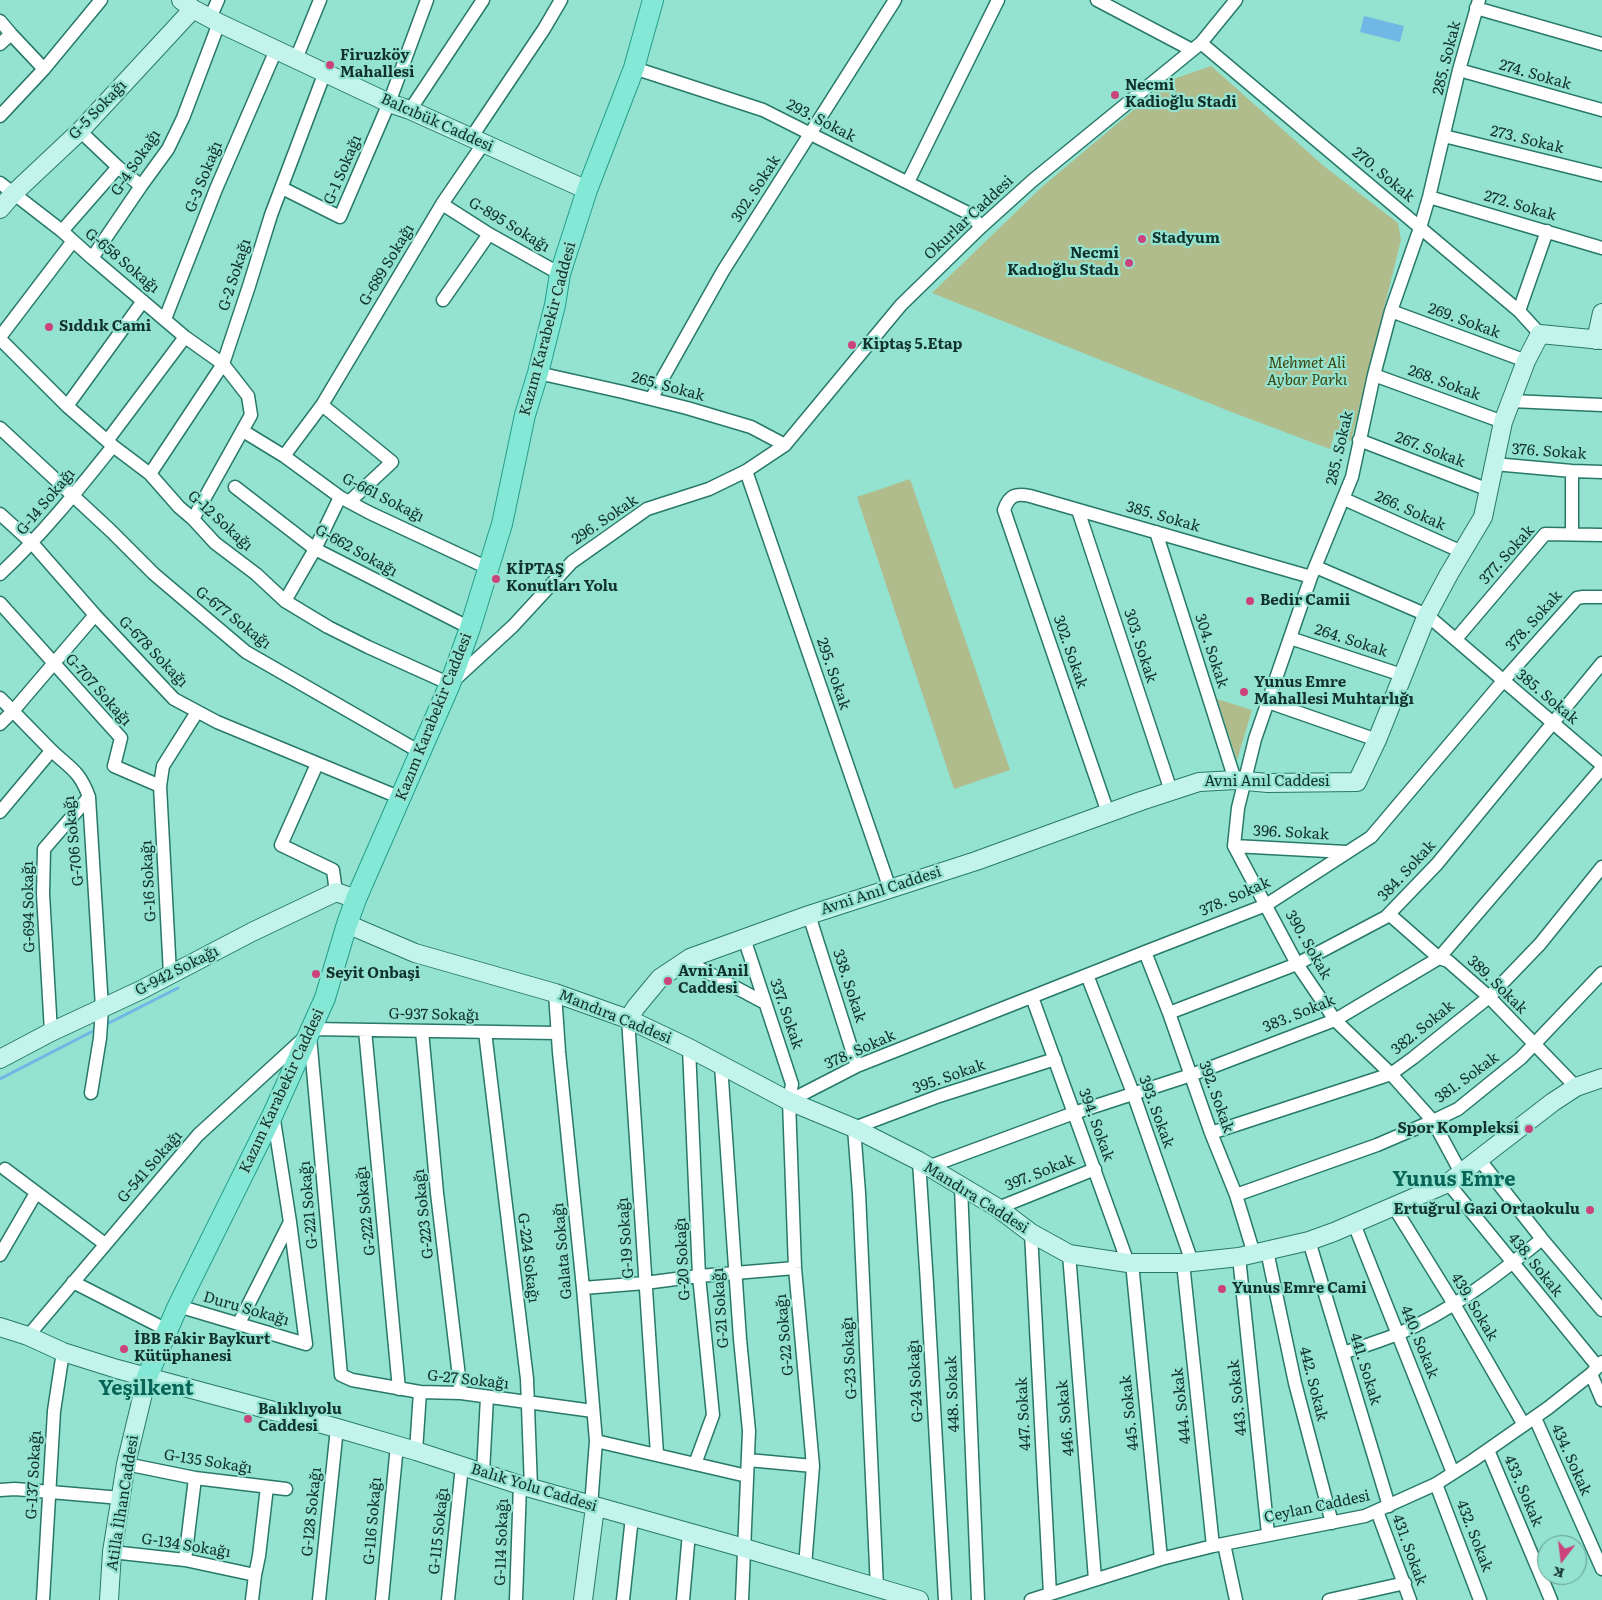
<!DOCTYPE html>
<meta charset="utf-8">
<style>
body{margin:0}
#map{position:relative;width:1602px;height:1600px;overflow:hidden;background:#94e2d0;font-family:Literata,serif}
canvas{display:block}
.north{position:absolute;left:1537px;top:1535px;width:50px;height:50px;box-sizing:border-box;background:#94e2d0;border:1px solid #609c8e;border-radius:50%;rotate:195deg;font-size:14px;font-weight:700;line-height:20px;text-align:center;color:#11322b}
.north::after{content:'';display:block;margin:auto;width:18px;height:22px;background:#cb427c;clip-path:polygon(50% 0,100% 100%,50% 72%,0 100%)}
</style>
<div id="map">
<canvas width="1602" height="1600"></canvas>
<div class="north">K</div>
</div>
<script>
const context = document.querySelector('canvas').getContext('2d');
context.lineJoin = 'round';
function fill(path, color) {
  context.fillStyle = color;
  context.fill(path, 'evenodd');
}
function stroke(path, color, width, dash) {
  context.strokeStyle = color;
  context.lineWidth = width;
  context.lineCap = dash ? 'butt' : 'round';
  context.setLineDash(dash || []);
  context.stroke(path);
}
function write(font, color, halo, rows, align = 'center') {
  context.font = font + ' Literata,serif';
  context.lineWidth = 4.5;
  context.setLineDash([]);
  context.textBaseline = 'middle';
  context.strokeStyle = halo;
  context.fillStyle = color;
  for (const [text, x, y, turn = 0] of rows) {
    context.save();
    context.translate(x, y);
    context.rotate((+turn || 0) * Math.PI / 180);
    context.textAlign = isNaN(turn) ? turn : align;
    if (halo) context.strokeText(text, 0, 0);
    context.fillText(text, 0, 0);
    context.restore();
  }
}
fill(new Path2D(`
 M1211,66L1325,167L1398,223L1401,240L1351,441L1334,435L1330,449L1229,411L932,293L1043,186L1168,81Z
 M910,479L1010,770L954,789L857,497Z
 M1217,699L1252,710L1237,760Z`), '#b1bc8c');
fill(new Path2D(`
 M1364,16L1404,26L1400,42L1360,32Z`), '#6fb7e4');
stroke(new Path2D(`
 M105,1025L178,988
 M0,1079L97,1029`), '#6fb7e4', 3);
const street = new Path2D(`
 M1097,0L1192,50
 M1476,8L1602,44
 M210,18L218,0
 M0,21L11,34L44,69
 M1201,43L1519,311L1540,334
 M0,44L11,34
 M296,59L320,0
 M634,68L763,110L970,214L981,227
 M1459,70L1602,110
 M410,110L483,0
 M0,116L44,69L101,0
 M80,131L118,167L141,186
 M1444,136L1602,175
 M471,138L544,29L561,0
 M908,182L998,0
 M0,183L62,231L92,258L185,337L223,364L248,396L251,415L193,519
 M282,188L340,217L389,103L427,0
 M1429,197L1602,248
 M442,204L489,234L560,274
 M62,231L118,167
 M92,258L141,186L168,149L183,118L219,23
 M443,300L489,234
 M1391,311L1526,361
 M1519,311L1547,231
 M165,319L216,189L276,50
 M0,337L73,241
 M0,339L67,406L113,446L150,474L179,507L193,519L215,543L256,574L285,601L328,627L368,647L450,684L513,626L572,562L647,509L709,489L746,471L785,445L901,305L981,227L1032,181L1201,43L1236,0
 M538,373L623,392L687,408L751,427L785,445
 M1374,375L1503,422
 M651,399L723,271L895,0
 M1511,401L1602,405
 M322,405L392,462L349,502
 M67,406L143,301
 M0,428L111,531L154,574L246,652L420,752
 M243,431L284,456L340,497L370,513L488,568
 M1359,440L1489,490
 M107,441L185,337
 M284,456L322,405L442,204L483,144
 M1494,464L1572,471L1602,472
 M746,471L890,889
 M150,474L223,364L249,286L271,215L325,72
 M235,487L315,549L470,628
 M1344,499L1462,552
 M1078,510L1171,791
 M0,514L32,543L95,615L174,699L217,722L401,798
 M1156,532L1235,780
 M1572,534V471
 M1316,567L1427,615L1602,765
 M0,574C42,535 77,491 113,446
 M285,601L315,549L340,497
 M0,603L121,738L114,766L160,786
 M1290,638L1402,675
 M1456,639L1545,534L1602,535
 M0,698C17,715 33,732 50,749C69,768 79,769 89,797L102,1008L100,1038L91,1093
 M1268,702L1377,740
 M0,724L13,711L95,615
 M317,764L281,845L333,870L336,892
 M0,812L51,751
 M1108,813L1004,510C1009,495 1016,493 1030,496L1311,577
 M1234,846L1346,852
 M1389,914L1439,958L1448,961L1489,997L1576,1087
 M809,915L857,1066
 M744,938L792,1084L789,1101L795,1268L813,1466L805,1566
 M1145,952L1169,1013L1211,1133L1236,1195L1254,1254
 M686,961L765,1003
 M170,974L160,786L163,766L197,712
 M1087,975L1133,1093L1192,1262
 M555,993L559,1052L583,1288L596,1441L591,1506
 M1032,997L1128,1263
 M1169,1013L1297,964L1386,917L1437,864L1602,663
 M628,1019L657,1454
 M311,1029L557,1033
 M365,1030L399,1389
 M422,1031L437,1193L461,1393
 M51,1032L43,894L44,849L89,797
 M485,1032L527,1379L531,1488
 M310,1037L341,1375L352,1380L420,1392L461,1393L593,1411
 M689,1048L699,1276L713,1415L695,1464
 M721,1065L740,1339L749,1431L742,1600
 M789,1101L857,1066L1145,952L1266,905L1371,837L1503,681L1577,598L1583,597H1602
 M1211,1133L1391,1074L1413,1058L1489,997L1540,944L1602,867
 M1479,1159L1542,1239L1602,1310
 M919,1161L927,1284L945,1600
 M928,1167L1074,1113L1191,1075L1335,1020L1439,958L1602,768
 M5,1169L105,1244
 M1461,1173L1433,1121L1391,1074L1335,1020L1297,964L1234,846L1238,808L1255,739L1311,577L1352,477L1374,375L1391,311L1420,228L1429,197L1459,70L1479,0
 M1448,1183L1598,1367
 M961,1187L978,1600
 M1236,1195L1377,1145L1433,1121L1458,1109L1521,1058L1602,973
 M1394,1207L1454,1304L1524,1425
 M998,1208L1095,1169
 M1354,1224L1453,1473
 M1031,1233L1050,1594
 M1309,1241L1389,1506
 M1267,1251L1295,1383L1332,1523
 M1069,1254L1095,1579
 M0,1255L36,1193
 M1239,1257L1268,1534
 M1132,1263L1161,1559
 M1183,1263L1213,1546
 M73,1282L167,1330
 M583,1288L645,1283L699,1276L795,1268
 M178,1306L306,1344L290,1222L273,1114
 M239,1323L290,1222
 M28,1336L198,1135L304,1038
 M1343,1353C1361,1347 1380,1341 1398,1334C1451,1311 1498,1275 1542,1239
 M1591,1374L1602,1400
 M1535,1418L1602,1569
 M596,1441L747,1476
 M1488,1450L1551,1600
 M416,1451L420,1392
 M748,1460L813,1466
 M126,1464L195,1478L286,1489
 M483,1473L487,1397
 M1436,1484L1480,1600
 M0,1490L15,1489L121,1498
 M1377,1511L1410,1600
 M1224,1544L1236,1600
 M112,1552L185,1560L255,1575
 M185,1560L195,1478
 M877,1588L859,1193L854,1128L939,1096L1055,1059
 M43,1600L54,1411L63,1352
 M252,1600L255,1575L259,1556L267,1487
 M319,1600L337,1428
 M382,1600L397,1445
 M448,1600L462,1466
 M516,1600L520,1485
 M623,1600L632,1517
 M683,1600L689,1533
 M1031,1600L1161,1559L1213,1546L1365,1516L1436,1484L1472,1461L1548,1408L1591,1374L1602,1362
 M1329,1600L1405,1583`);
const secondary = new Path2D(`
 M181,0L193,9L219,23L389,103L410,110L587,190
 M0,209L13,194L80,131L193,9
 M1596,340L1602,313
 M347,924L415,953L555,993L628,1019L689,1048L789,1101L854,1128L919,1161L998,1208L1031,1233L1069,1254L1128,1263H1183L1239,1257L1309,1241L1334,1232L1448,1183L1553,1102L1576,1087L1602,1078
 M628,1019L636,1007L660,978L690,958L809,915L976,861L1141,801L1199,782L1235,780L1268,783L1357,782L1377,740L1427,615L1449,574L1483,517L1503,422L1526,361L1540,334L1602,340
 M0,1059L51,1032L141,990L252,932L336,892L356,899
 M0,1327L28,1336L63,1352L117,1369L337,1428L416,1451L520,1485L744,1548L919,1600
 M109,1600L112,1552L126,1464L147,1377
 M583,1600L595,1507`);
const primary = new Path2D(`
 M147,1377L178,1306L273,1114L325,998L347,924L356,899L450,684L470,628L502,524L525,415L538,373L555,305L560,274L587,190L634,68L653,0`);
stroke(street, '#28796a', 15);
stroke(secondary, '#28796a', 20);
stroke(primary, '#269f8a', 22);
stroke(street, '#fff', 12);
stroke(secondary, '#c2f4eb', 18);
stroke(primary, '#84e8d7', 20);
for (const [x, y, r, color] of [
 [330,65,5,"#cb427c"],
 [1115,95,5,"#cb427c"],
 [1142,239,5,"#cb427c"],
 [1129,263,5,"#cb427c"],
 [49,327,5,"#cb427c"],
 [852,345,5,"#cb427c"],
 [496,579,5,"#cb427c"],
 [1250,601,5,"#cb427c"],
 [1244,692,5,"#cb427c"],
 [316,974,5,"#cb427c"],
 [668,981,5,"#cb427c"],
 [1529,1129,5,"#cb427c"],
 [1590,1210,5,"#cb427c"],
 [1222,1289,5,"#cb427c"],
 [124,1349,5,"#cb427c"],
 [248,1419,5,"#cb427c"]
]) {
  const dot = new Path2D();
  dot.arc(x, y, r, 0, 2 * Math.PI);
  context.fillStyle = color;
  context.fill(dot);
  stroke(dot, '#94e2d0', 2);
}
write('bold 15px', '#11322b', '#94e2d0', [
 ["Firuzköy",340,56],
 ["Mahallesi",340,73],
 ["Necmi",1125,86],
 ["Kadioğlu Stadi",1125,103],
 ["Stadyum",1152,239],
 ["Necmi",1119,254,"right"],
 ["Kadıoğlu Stadı",1119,271,"right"],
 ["Sıddık Cami",59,327],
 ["Kiptaş 5.Etap",862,345],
 ["KİPTAŞ",506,570],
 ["Konutları Yolu",506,587],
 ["Bedir Camii",1260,601],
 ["Yunus Emre",1254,683],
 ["Mahallesi Muhtarlığı",1254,700],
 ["Avni Anil",678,972],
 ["Caddesi",678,989],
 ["Seyit Onbaşi",326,974],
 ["Spor Kompleksi",1519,1129,"right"],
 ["Ertuğrul Gazi Ortaokulu",1580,1210,"right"],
 ["Yunus Emre Cami",1232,1289],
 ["İBB Fakir Baykurt",134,1340],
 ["Kütüphanesi",134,1357],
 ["Balıklıyolu",258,1410],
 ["Caddesi",258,1427]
], 'left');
write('15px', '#11322b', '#94e2d0', [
 ["285. Sokak",1447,58,-76],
 ["274. Sokak",1535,75,16],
 ["G-5 Sokağı",98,110,-46],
 ["293. Sokak",821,121,27],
 ["Balcıbük Caddesi",437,123,24],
 ["273. Sokak",1527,140,14],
 ["G-4 Sokağı",136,163,-56],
 ["G-1 Sokağı",343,170,-67],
 ["270. Sokak",1383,175,40],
 ["G-3 Sokağı",204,177,-68],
 ["302. Sokak",756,189,-57],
 ["272. Sokak",1520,206,16],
 ["Okurlar Caddesi",969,218,-43],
 ["G-895 Sokağı",509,225,31],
 ["G-658 Sokağı",122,261,40],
 ["G-689 Sokağı",387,265,-59],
 ["G-2 Sokağı",235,275,-72],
 ["269. Sokak",1464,321,20],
 ["Kazım Karabekir Caddesi",548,329,-75],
 ["268. Sokak",1444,383,20],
 ["265. Sokak",668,387,15],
 ["285. Sokak",1340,448,-77],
 ["267. Sokak",1430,450,21],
 ["376. Sokak",1549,452,4],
 ["G-661 Sokağı",383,498,27],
 ["G-14 Sokağı",46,502,-50],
 ["266. Sokak",1410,511,24],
 ["385. Sokak",1163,517,16],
 ["296. Sokak",605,520,-34],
 ["G-12 Sokağı",220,521,42],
 ["G-662 Sokağı",356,551,29],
 ["377. Sokak",1507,555,-48],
 ["G-677 Sokağı",233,618,38],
 ["378. Sokak",1534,621,-48],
 ["264. Sokak",1351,641,18],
 ["303. Sokak",1140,646,72],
 ["304. Sokak",1211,651,72],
 ["G-678 Sokağı",153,652,46],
 ["302. Sokak",1070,652,71],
 ["295. Sokak",833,674,71],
 ["G-707 Sokağı",98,690,48],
 ["385. Sokak",1547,697,40],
 ["Kazım Karabekir Caddesi",434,717,-68],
 ["Avni Anıl Caddesi",1267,782],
 ["396. Sokak",1291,833,3],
 ["G-706 Sokağı",74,841,-96],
 ["384. Sokak",1407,871,-47],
 ["G-16 Sokağı",149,881,-93],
 ["Avni Anıl Caddesi",881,891,-18],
 ["378. Sokak",1235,897,-24],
 ["G-694 Sokağı",29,907,-91],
 ["390. Sokak",1308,945,60],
 ["G-942 Sokağı",177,971,-27],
 ["389. Sokak",1497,985,44],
 ["338. Sokak",849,986,72],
 ["337. Sokak",786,1014,71],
 ["383. Sokak",1299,1014,-22],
 ["G-937 Sokağı",434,1015,1],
 ["Mandıra Caddesi",615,1017,22],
 ["382. Sokak",1423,1028,-39],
 ["378. Sokak",860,1050,-24],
 ["395. Sokak",949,1077,-19],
 ["381. Sokak",1467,1078,-36],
 ["Kazım Karabekir Caddesi",282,1091,-65],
 ["392. Sokak",1216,1097,70],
 ["393. Sokak",1156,1112,70],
 ["394. Sokak",1096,1125,70],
 ["G-541 Sokağı",150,1167,-49],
 ["397. Sokak",1040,1173,-22],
 ["Mandıra Caddesi",976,1198,32],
 ["G-221 Sokağı",309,1205,-95],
 ["G-222 Sokağı",366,1211,-96],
 ["G-223 Sokağı",424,1214,-96],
 ["G-19 Sokağı",626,1238,-94],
 ["Galata Sokağı",563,1251,-95],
 ["G-224 Sokağı",528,1258,83],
 ["G-20 Sokağı",683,1259,-93],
 ["438. Sokak",1535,1265,51],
 ["439. Sokak",1474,1307,59],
 ["G-21 Sokağı",721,1308,-94],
 ["Duru Sokağı",246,1309,16],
 ["G-22 Sokağı",785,1335,-95],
 ["440. Sokak",1419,1342,68],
 ["G-23 Sokağı",850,1358,-93],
 ["441. Sokak",1365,1369,73],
 ["G-27 Sokağı",468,1380,6],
 ["G-24 Sokağı",916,1381,-93],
 ["442. Sokak",1313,1384,76],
 ["448. Sokak",953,1394,-92],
 ["443. Sokak",1238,1398,-96],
 ["444. Sokak",1182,1406,-96],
 ["445. Sokak",1130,1413,-96],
 ["447. Sokak",1024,1414,-93],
 ["446. Sokak",1066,1418,-95],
 ["434. Sokak",1571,1460,66],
 ["G-135 Sokağı",208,1462,9],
 ["G-137 Sokağı",34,1475,-87],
 ["Balık Yolu Caddesi",534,1488,17],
 ["433. Sokak",1523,1491,67],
 ["Atilla İlhanCaddesi",123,1503,-81],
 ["Ceylan Caddesi",1317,1507,-12],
 ["G-128 Sokağı",312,1512,-84],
 ["G-116 Sokağı",373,1521,-85],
 ["G-115 Sokağı",439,1531,-84],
 ["432. Sokak",1474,1536,69],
 ["G-114 Sokağı",502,1542,-88],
 ["G-134 Sokağı",186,1546,9],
 ["431. Sokak",1409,1550,70]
]);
write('italic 15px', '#3b440c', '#94e2d0', [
 ["Mehmet Ali",1307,364],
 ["Aybar Parkı",1307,381]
]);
write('bold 20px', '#076456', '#94e2d0', [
 ["Yunus Emre",1454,1180],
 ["Yeşilkent",146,1389]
]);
</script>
